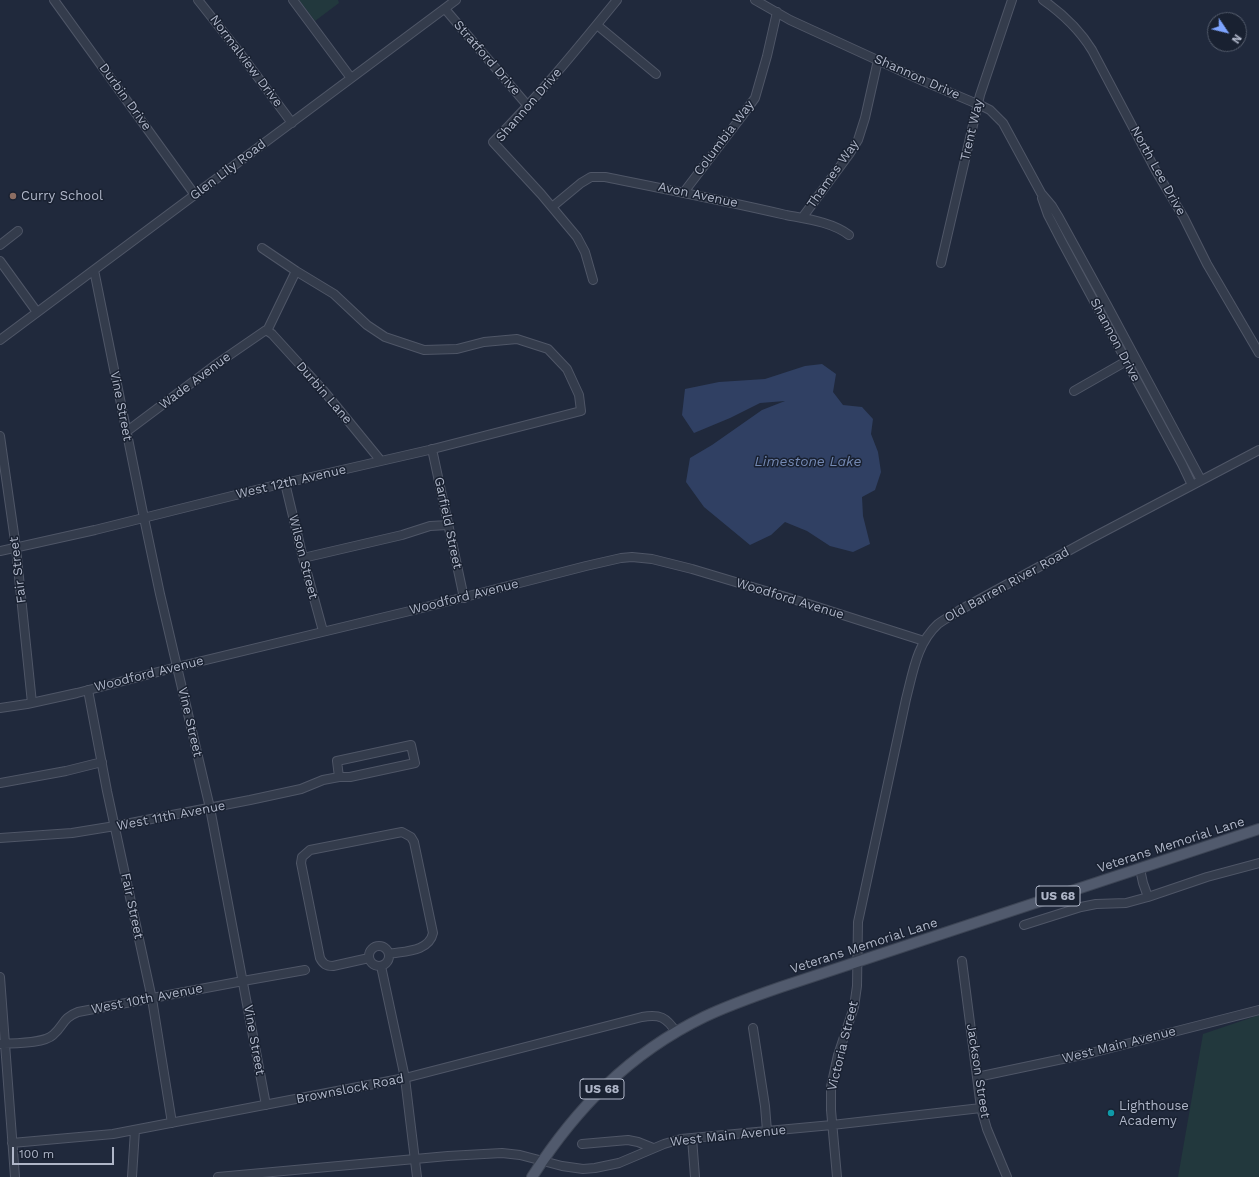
<!DOCTYPE html>
<style>
body{margin:0}
#map{position:relative;width:1259px;height:1177px;overflow:hidden;background:#20293c;font-family:"Work Sans",sans-serif}
canvas{display:block}
.north{position:absolute;left:1207px;top:12px;width:40px;height:40px;box-sizing:border-box;background:#192131;border:1px solid #555d6d;border-radius:50%;rotate:125deg;font-size:11px;font-weight:700;line-height:16px;text-align:center;color:#afb6c8}
.north::after{content:'';display:block;margin:auto;width:14px;height:18px;background:#7da4ff;clip-path:polygon(50% 0,100% 100%,50% 72%,0 100%)}
.scale{position:absolute;left:12px;top:1147px;width:102px;height:18px;box-sizing:border-box;border:2px solid #afb6c8;border-top:0;padding-left:5px;font-size:12px;line-height:14px;white-space:nowrap;color:#afb6c8;-webkit-text-stroke:3px #192131;paint-order:stroke}
</style>
<div id="map">
<canvas width="1259" height="1177"></canvas>
<div class="north">N</div>
<div class="scale">100 m</div>
</div>
<script>
const context = document.querySelector('canvas').getContext('2d');
context.lineJoin = 'round';
function fill(path, color) {
  context.fillStyle = color;
  context.fill(path, 'evenodd');
}
function stroke(path, color, width, dash) {
  context.strokeStyle = color;
  context.lineWidth = width;
  context.lineCap = dash ? 'butt' : 'round';
  context.setLineDash(dash || []);
  context.stroke(path);
}
function write(font, color, halo, rows, align = 'center') {
  context.font = font + ' "Work Sans",sans-serif';
  context.lineWidth = 3;
  context.setLineDash([]);
  context.textBaseline = 'middle';
  context.strokeStyle = halo;
  context.fillStyle = color;
  for (const [text, x, y, turn = 0] of rows) {
    context.save();
    context.translate(x, y);
    context.rotate((+turn || 0) * Math.PI / 180);
    context.textAlign = isNaN(turn) ? turn : align;
    if (halo) context.strokeText(text, 0, 0);
    context.fillText(text, 0, 0);
    context.restore();
  }
}
fill(new Path2D(`
 M299,0H338L339,3L315,21Z
 M1259,1015V1177H1178L1203,1034Z`), '#22383d');
fill(new Path2D(`
 M822,364L836,374L833,392L843,405L862,407L873,419L871,434L878,452L881,472L875,490L862,497L863,516L870,544L853,552L830,546L807,531L785,522L771,535L750,545L704,507L686,482L690,458L712,445L762,410L785,401L760,403L730,418L694,433L682,415L685,389L719,382L765,379L805,366Z`), '#304063');
const minor = new Path2D(`
 M54,0L195,195
 M198,0L236,48L292,123
 M293,0L351,78
 M755,0L790,20L814,31L923,81L982,106L990,110L1003,123L1041,193L1052,206L1058,216L1108,307L1201,480
 M1043,0C1063,14 1079,29 1092,50L1156,171L1184,218L1207,264L1259,353
 M445,9L528,106
 M597,25L656,74
 M684,192L742,116L755,98L767,56L777,12
 M1042,198L1048,215L1062,242L1182,464L1192,485
 M552,207L581,183L591,177H605C665,189 726,201 786,215C807,219 832,222 849,235
 M802,218L850,153L858,140L865,118L878,60
 M0,245L18,231
 M262,248L296,271
 M0,261L37,312
 M941,263L980,95L1012,0
 M94,270L144,518L160,594L210,808L266,1105
 M593,280L585,252L577,237L541,194L493,142C538,97 577,49 617,0
 M0,340L456,0
 M1074,391L1130,359
 M126,432L218,363L266,330L272,334L323,390L381,461
 M0,436L16,548L32,703
 M432,449L464,598
 M285,483L303,558L323,631
 M0,551L95,530L272,486L429,450L581,411L579,395L567,369L548,349L517,339L484,342L457,349L424,350L385,337L367,325L334,294L296,271L267,331
 M303,558L402,535L430,526L448,525
 M88,690L107,791L152,999L172,1123
 M0,708L27,704L77,693L177,667L418,609L586,566L621,558L632,557L652,559L692,569L799,601L924,641
 M0,783L66,771L102,762
 M0,838L72,833L115,826L250,800L301,789L323,780L339,777H350L415,763L411,745L337,761L339,777
 M1140,869L1143,883L1148,897L1207,877L1259,863
 M1024,925L1081,907L1096,904L1126,903L1148,897
 M369 956a10 10 0 1 1 20 0a10 10 0 1 1-20 0Z
 M369,958L333,966C326,966 323,964 320,958L301,863L302,857L310,850L402,832L411,837L414,842L433,933C429,952 404,951 389,954
 M962,961L981,1108L987,1129L1007,1177
 M381,966L405,1078L417,1177
 M0,977L15,1177
 M753,1028L765,1106L767,1131
 M0,1044C13,1043 43,1044 53,1035C64,1026 62,1018 78,1012L243,981L305,970
 M977,1077L1091,1053L1259,1010
 M692,1138L695,1177
 M12,1143L113,1134L405,1078L642,1017C660,1014 666,1017 676,1032
 M582,1144L628,1140L638,1142L653,1148
 M132,1177L135,1130
 M218,1177L448,1156L502,1153L520,1155L562,1166L583,1169L595,1168L619,1163L664,1144L681,1139L832,1125L981,1108
 M837,1177L831,1110V1087L838,1055L854,1007L857,986L858,922L906,699C913,672 917,643 938,624C945,619 952,615 960,610L1090,539L1259,450`);
const major = new Path2D(`
 M532,1177C576,1108 630,1053 704,1017C729,1005 755,996 781,987L1259,829`);
stroke(minor, '#4f5667', 10);
stroke(major, '#3d4555', 12);
stroke(minor, '#343c4c', 8);
stroke(major, '#515a6d', 10);
for (const [x, y, r, color] of [
 [13,196,4,"#8d6e63"],
 [1111,1113,4,"#0f9aa8"]
]) {
  const dot = new Path2D();
  dot.arc(x, y, r, 0, 2 * Math.PI);
  context.fillStyle = color;
  context.fill(dot);
  stroke(dot, '#192131', 1.5);
}
for (const [x, y, w] of [
 [1058,896,44],
 [602,1089,44]
]) {
  const box = new Path2D();
  box.roundRect(x - w / 2, y - 10, w, 20, 3);
  context.fillStyle = '#192131';
  context.fill(box);
  stroke(box, '#afb6c8', 1);
}
write('bold 12px', '#afb6c8', null, [
 ["US 68",1058,896],
 ["US 68",602,1089]
]);
write('13px', '#afb6c8', '#192131', [
 ["Stratford Drive",487,58,49],
 ["Normalview Drive",246,61,53],
 ["Shannon Drive",917,77,24],
 ["Durbin Drive",125,97,54],
 ["Shannon Drive",529,105,-49],
 ["Trent Way",972,130,-77],
 ["Columbia Way",724,138,-53],
 ["Glen Lily Road",228,170,-37],
 ["North Lee Drive",1158,171,61],
 ["Thames Way",833,174,-55],
 ["Avon Avenue",698,195,12],
 ["Shannon Drive",1115,340,62],
 ["Wade Avenue",195,381,-37],
 ["Durbin Lane",324,393,49],
 ["Vine Street",121,406,79],
 ["West 12th Avenue",291,482,-13],
 ["Garfield Street",448,523,78],
 ["Wilson Street",303,557,76],
 ["Fair Street",18,570,-97],
 ["Old Barren River Road",1007,585,-29],
 ["Woodford Avenue",464,597,-14],
 ["Woodford Avenue",790,599,17],
 ["Woodford Avenue",149,674,-14],
 ["Vine Street",190,722,77],
 ["West 11th Avenue",171,816,-11],
 ["Veterans Memorial Lane",1171,845,-18],
 ["Fair Street",132,906,78],
 ["Veterans Memorial Lane",864,946,-18],
 ["West 10th Avenue",147,999,-11],
 ["Vine Street",254,1040,80],
 ["West Main Avenue",1119,1045,-14],
 ["Victoria Street",843,1046,-76],
 ["Jackson Street",978,1071,81],
 ["Brownslock Road",350,1089,-11],
 ["West Main Avenue",728,1136,-6]
]);
write('13px', '#afb6c8', '#192131', [
 ["Curry School",21,196],
 ["Lighthouse",1119,1106],
 ["Academy",1119,1121]
], 'left');
write('italic 14px', '#7489b3', '#192131', [
 ["Limestone Lake",808,462]
]);
</script>
